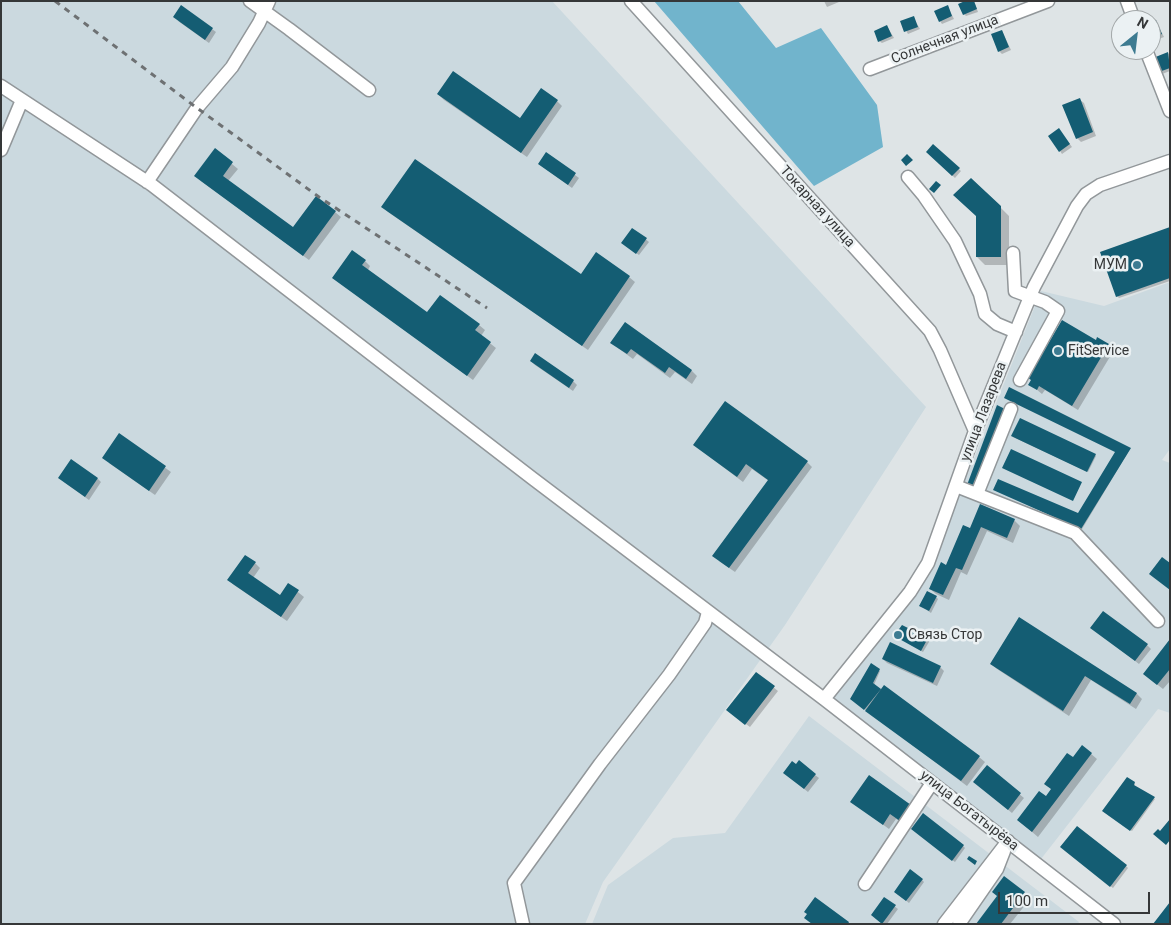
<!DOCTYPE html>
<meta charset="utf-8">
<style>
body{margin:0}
#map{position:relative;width:1171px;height:925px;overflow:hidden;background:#dee4e6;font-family:Roboto,sans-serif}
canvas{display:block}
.frame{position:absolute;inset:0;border:2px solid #353738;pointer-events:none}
.north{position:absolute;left:1111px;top:10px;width:50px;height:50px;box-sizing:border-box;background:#ebf1f3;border:1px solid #a2a7a8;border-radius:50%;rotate:29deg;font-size:14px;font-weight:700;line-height:20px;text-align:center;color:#353738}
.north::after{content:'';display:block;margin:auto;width:18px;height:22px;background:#3d7b91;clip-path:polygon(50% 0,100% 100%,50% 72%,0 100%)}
.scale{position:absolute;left:998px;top:892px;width:152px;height:22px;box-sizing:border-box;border:2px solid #353738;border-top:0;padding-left:6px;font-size:15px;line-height:18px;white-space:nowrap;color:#353738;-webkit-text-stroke:4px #ebf1f3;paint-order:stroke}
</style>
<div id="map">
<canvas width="1171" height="925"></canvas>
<div class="frame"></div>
<div class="north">N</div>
<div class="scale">100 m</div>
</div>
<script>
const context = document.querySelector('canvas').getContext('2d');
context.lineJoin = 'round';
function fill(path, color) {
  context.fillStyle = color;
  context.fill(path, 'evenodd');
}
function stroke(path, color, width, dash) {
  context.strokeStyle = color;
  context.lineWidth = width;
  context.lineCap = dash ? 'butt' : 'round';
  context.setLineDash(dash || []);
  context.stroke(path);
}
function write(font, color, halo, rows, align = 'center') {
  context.font = font + ' Roboto,sans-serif';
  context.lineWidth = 5;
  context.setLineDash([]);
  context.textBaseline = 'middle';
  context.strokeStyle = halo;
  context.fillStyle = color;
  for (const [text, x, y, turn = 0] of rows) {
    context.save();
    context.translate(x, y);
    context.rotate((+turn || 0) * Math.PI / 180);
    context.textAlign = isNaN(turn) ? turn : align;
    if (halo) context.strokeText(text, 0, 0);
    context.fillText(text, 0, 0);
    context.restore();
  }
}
fill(new Path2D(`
 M1,1H552L926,407L785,625L603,882L585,924H1Z
 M1170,282V449L1162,460L1170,463V713L1158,709L1041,859L832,699L915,595L931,566L1041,291L1104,306Z
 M809,716L1079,922L1078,924H592L608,885L673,838L725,833Z`), '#cbd9df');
fill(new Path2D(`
 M654,1H738L776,48L821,28L877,105L883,147L814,186Z`), '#71b4cc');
fill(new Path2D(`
 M824,1H839V2L827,7Z
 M974,1L978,12L966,16L964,14Z
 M948,7L954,19L942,24L940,21Z
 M913,17L920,29L908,34L901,22Z
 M178,21L212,29L216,32L209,43Z
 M1156,21L1164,37L1151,42V23Z
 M887,26L894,38L882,43L879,41Z
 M1002,31L1011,50L1002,54L999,51Z
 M1168,53L1170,55V71L1162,74L1160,72Z
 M438,94L520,120L557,101L562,106L527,157L444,100Z
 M1080,100L1084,103L1096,136L1081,142L1077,138Z
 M1061,132L1072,147L1062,154L1060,151Z
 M933,146L961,171L955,178L928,152Z
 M215,150L238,169L228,181L293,229L335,212L341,217L309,260L201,181Z
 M547,154L579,178L572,188L539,164Z
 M383,207L581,275L629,277L635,282L588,350L388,212Z
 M1000,207L1009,216V265H985L977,257Z
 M633,229L649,242L639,255L625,245Z
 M1170,229V281L1119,298L1117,296Z
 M365,261L370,266L368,270L427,314L479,325L485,330L481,336L496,348L473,380L333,278Z
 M625,324L692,371L697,376L692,384L675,372L670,378L637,354L633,359L618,348Z
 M1096,342L1108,345L1114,350L1078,410L1045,390L1042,394L1030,384Z
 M536,355L573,381L577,385L573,391L535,365L531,361Z
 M120,435L171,472L155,495L109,463Z
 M1013,437L1095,455L1096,456L1088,472Z
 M694,445L807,462L812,467L735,572L719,561L769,481L752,469L743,482Z
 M1130,449L1082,529L996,490L1079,515Z
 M98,479L101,482L89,500L64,482Z
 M981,506L1014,520L1020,526L1013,543L987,531L967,575L961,572L949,600L936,594L930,589L970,530Z
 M255,563L260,568L253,578L280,597L288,584L304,597L287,621L234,585L229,580Z
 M936,597L938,599L931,613L921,606Z
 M1020,619L1137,694L1142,699L1136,709L1091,680L1069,716L997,669L991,664Z
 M1092,628L1147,645L1151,649L1139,664Z
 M896,636L927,639L929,642L923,652Z
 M1170,641V681L1163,689L1150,679Z
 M883,659L940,667L944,671L937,686L887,663Z
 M871,665L880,671L874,685L979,757L985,762L967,786L851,699Z
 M756,673L778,691L750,727L732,714Z
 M1083,747L1097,759L1038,837L1018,820L1046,797Z
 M987,767L1024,798L1012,813L979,786Z
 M815,775L819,778L808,792L789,777Z
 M869,777L906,825L896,819L889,829L852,802Z
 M1128,778L1135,784L1134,786L1155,799L1132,831L1104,811Z
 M915,831L963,846L965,848L955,862Z
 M1064,850L1126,866L1128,868L1113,888Z
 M1004,878L1030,899L1010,924H978L998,897Z
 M922,880L924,882L909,903L898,894Z
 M885,899L898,909L887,924H883L875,918Z`), '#0003');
fill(new Path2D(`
 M965,1H974L977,9L963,15L958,4Z
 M181,5L213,28L205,40L173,17Z
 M948,5L952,16L939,22L934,11Z
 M914,16L918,27L904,32L900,21Z
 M1156,20L1162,34L1151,39V22Z
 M887,25L892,36L878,42L874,31Z
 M1002,30L1009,47L998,52L991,34Z
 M1168,52L1170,68L1159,72L1153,58Z
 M453,71L520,118L541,88L558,100L521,153L437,94Z
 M1080,98L1093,132L1076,139L1062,105Z
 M1059,128L1070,144L1059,152L1048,136Z
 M933,144L960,168L952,176L926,152Z
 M215,148L233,162L223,176L293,227L316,196L336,211L303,256L194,176Z
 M546,152L576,173L568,185L538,164Z
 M907,154L913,160L906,166L901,160Z
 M415,159L581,274L596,252L630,276L582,346L381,207Z
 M971,178L1001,206V257H976V216L953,195Z
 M936,181L941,185L934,193L929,189Z
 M1170,227V278L1116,297L1100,252Z
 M632,228L647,238L636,254L621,243Z
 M352,250L366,260L362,265L427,312L440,295L480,324L475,330L491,342L467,376L332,278Z
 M1062,320L1096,340L1097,337L1109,344L1072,406L1039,386L1037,390L1028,385L1031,380L1028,378Z
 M625,322L692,370L686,379L669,367L665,373L631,349L627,354L610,343Z
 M535,353L574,380L569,388L530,361Z
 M1009,387L1131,448L1081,529L993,490L998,479L1078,513L1115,452L1004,398Z
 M725,401L808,461L729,568L712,556L768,480L746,464L737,477L693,445Z
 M997,405L1005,409L975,488L967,485Z
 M1020,418L1096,454L1087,472L1011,436Z
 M119,433L166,466L149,491L102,458Z
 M1011,449L1082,482L1073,501L1002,468Z
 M71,459L98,478L85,497L58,478Z
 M980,504L1015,519L1007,538L981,527L962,570L956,568L943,595L929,589L941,562L946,565L963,525L970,528Z
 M245,555L256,562L248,573L280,595L288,583L299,590L281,617L227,580Z
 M1162,557L1170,563V590L1149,574Z
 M927,591L937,596L929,611L919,606Z
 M1103,611L1148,644L1135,661L1090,628Z
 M1019,617L1137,693L1130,704L1085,676L1063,711L990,664Z
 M902,625L928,638L921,651L894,636Z
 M1170,639V669L1157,685L1143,674Z
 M890,642L941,666L933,683L882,659Z
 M871,663L880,669L873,683L881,689L864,710L850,699Z
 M756,672L775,686L745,725L726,710Z
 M884,685L980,756L961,781L865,711Z
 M1082,745L1092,753L1032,832L1017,820L1039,791L1046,796L1051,789L1044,784L1067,753L1073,757Z
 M799,760L816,774L804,789L783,773L792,761L796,764Z
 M987,765L1021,793L1008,810L973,782Z
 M869,775L911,805L900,821L890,814L883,825L850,802Z
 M1127,777L1135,782L1134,785L1155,797L1130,831L1102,811Z
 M923,813L964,845L952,861L911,829Z
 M1170,819V840L1166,845L1153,834L1158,829L1160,831Z
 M1077,826L1127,865L1110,887L1060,847Z
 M969,856L977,861L975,865L967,859Z
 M910,869L923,879L906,901L894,892Z
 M1004,876L1025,892L1001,924H976L997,896L992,892Z
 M815,897L849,922L848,924H812L804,918L807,914L804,912Z
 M884,897L896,905L882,924L871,915Z
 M1170,902V924H1153Z`), '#145d73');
const minor = new Path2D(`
 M250,1L289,29L369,90
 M631,1L930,331L940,350L975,431
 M1127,1L1134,20
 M1146,50L1170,111
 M870,69L1048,1
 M1,86L152,185L532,478L824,699L1114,924
 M1,150L22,100
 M908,177L924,196L955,241L980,294L985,314L997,324L1016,332
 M147,182L197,108L232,67L259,23L269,1
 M1013,253L1015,291L1045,302L1058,311L1020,380
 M956,486L1075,533L1158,621
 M977,494L1011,409
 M824,699L910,592L928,563L975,431L1034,287L1077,206L1086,194L1100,185L1170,161
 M865,884L932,783
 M523,924L514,883L600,764L669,675L705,623L708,612
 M944,924L1008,841
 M959,924L997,869L1004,851`);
stroke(minor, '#92979a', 15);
stroke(minor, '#fff', 12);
stroke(new Path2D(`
 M55,1L197,108L319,197L487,308`), '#6e7173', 3, [6, 6]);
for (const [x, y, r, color] of [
 [1137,265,5,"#3d7b91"],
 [1058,351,5,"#3d7b91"],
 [898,635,5,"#3d7b91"]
]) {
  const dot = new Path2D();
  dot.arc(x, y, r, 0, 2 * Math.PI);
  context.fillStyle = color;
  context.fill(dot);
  stroke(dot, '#ebf1f3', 2);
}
write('14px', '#353738', '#ebf1f3', [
 ["Солнечная улица",945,40,-21],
 ["Токарная улица",817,207,48],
 ["улица Лазарева",984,412,-69],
 ["улица Богатырёва",969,811,38]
]);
write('14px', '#353738', '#ebf1f3', [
 ["МУМ",1127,265,"right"],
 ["FitService",1068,351],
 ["Связь Стор",908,635]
], 'left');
</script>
